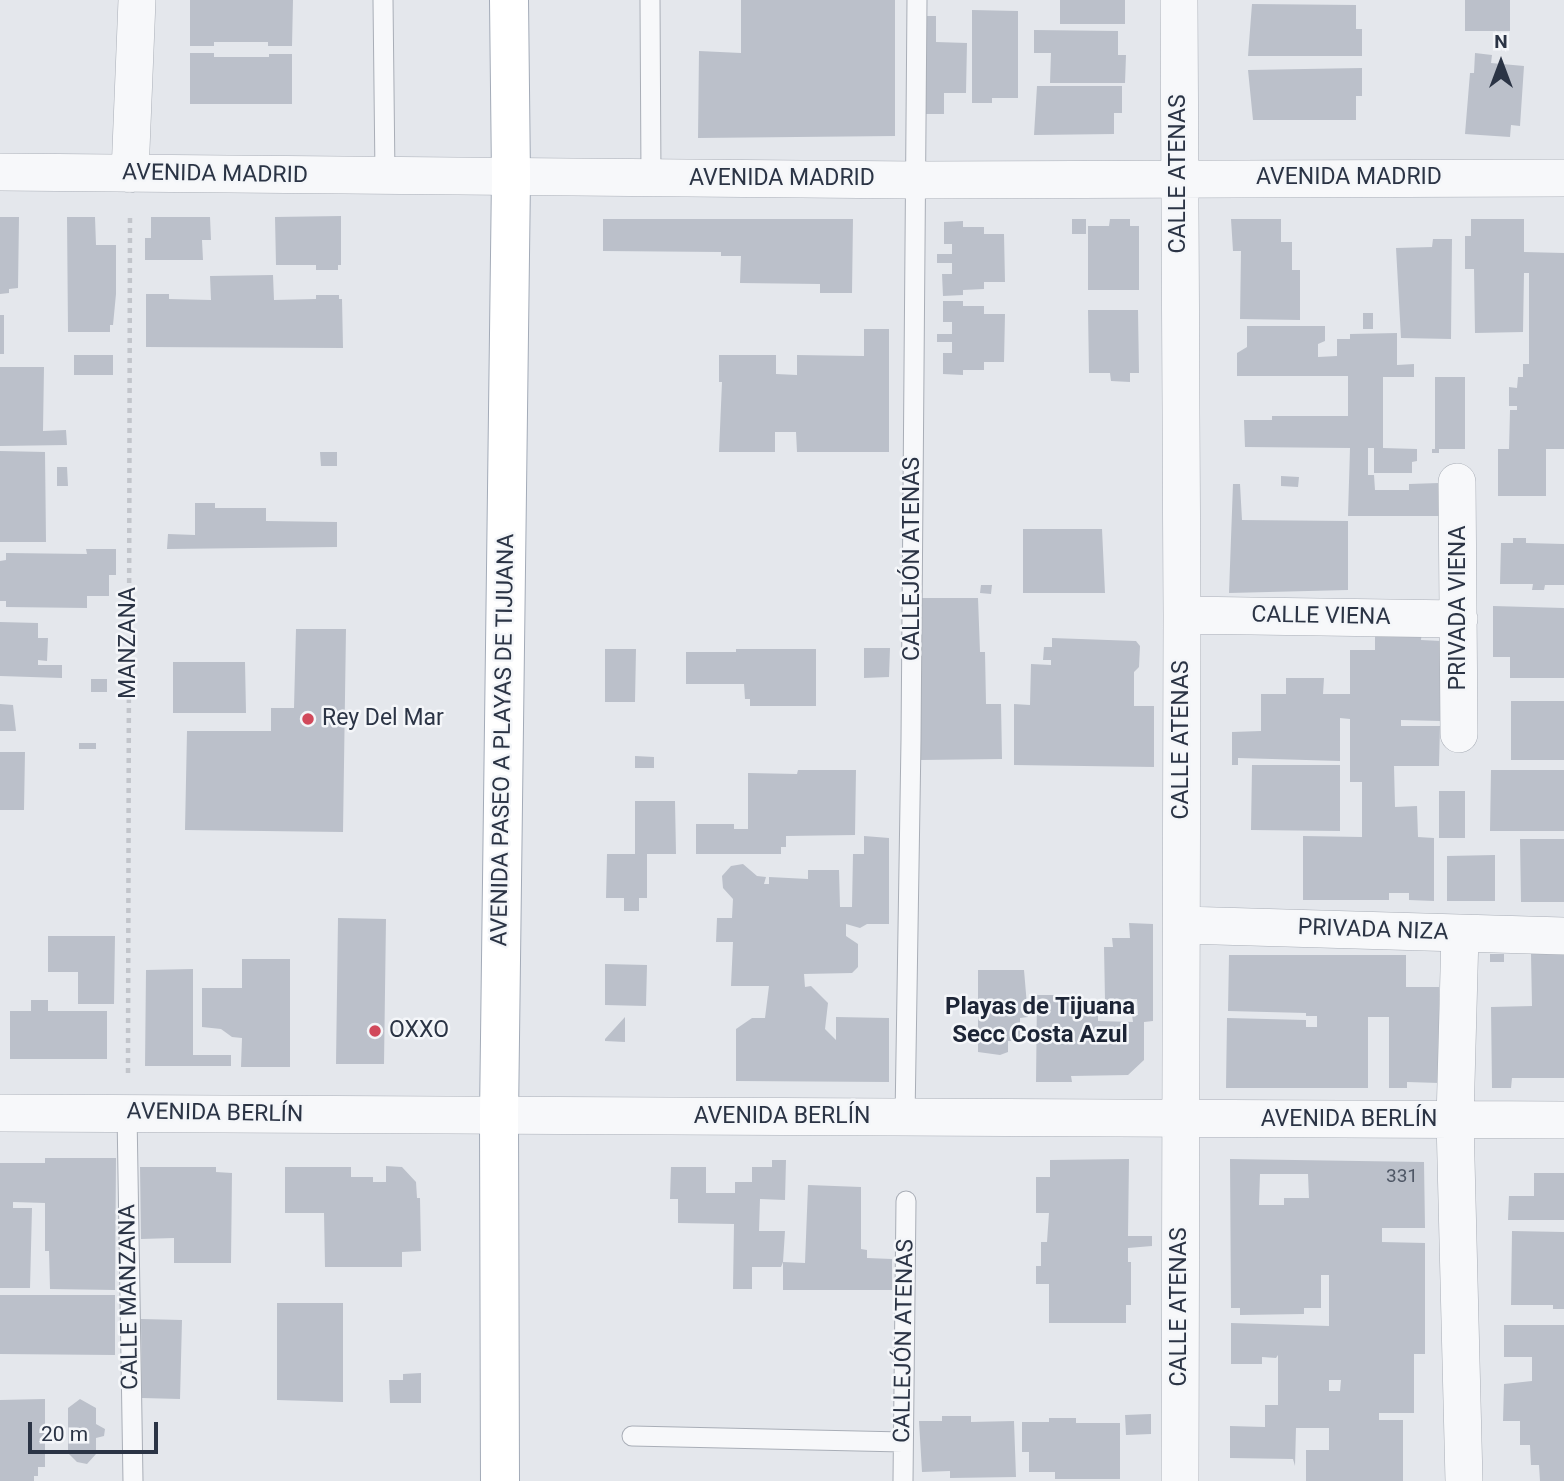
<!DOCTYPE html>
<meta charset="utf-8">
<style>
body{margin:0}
#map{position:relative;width:1564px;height:1481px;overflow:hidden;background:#e4e7ec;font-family:Roboto,sans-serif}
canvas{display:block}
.north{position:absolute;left:1466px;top:28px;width:70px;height:70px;-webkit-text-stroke:5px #f4f6f9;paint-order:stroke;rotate:0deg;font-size:19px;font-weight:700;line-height:28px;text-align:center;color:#2b3445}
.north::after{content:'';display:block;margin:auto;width:24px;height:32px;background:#2b3445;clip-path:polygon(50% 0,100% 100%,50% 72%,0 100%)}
.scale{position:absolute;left:28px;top:1422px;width:130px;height:32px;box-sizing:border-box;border:4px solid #2b3445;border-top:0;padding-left:9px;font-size:21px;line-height:24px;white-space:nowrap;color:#2b3445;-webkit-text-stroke:5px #f4f6f9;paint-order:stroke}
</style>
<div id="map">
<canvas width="1564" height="1481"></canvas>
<div class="north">N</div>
<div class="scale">20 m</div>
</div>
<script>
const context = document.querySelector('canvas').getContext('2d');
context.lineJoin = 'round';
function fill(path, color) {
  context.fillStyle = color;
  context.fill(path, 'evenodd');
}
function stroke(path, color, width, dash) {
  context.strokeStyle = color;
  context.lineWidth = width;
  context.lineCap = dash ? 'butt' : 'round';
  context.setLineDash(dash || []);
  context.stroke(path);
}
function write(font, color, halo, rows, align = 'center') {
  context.font = font + ' Roboto,sans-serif';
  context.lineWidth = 5;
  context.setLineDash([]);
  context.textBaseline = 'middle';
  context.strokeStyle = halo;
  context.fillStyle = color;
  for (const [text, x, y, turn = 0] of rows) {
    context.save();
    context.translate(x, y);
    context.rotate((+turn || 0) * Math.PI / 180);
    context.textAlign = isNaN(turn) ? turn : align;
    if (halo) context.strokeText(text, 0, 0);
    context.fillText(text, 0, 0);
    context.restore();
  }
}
fill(new Path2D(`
 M190,0H293L292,46H268V42H214V46H190Z
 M741,0H895V136L698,138L699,51L741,53Z
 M1060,0H1125V24H1060Z
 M1465,0H1510V31H1465Z
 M1252,4L1356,5V29H1362V56H1248Z
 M972,10L1018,11V98H992V103H972Z
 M921,16H936V42L967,43L966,93H944V114H921Z
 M1034,30L1118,31V55H1126L1125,83H1050L1051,53H1034Z
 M190,53H214V57H269V54H292V104H190Z
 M1475,53L1492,55L1491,63L1524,66L1520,126L1511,125L1510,137L1465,134L1470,73H1474Z
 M1362,68V96H1356V120H1253L1248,70Z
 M1037,86H1122V113H1114V134L1034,135Z
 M341,216V265H338V270H316V265H276L275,217Z
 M0,217H19L18,288L9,289V293L0,294Z
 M67,217H95L96,245H116V294L113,325H110V332H68Z
 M151,217H210L211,240H202L203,260H145V238H151Z
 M603,219H853L852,293H820V284L740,283L741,256H721V252L603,251Z
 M1072,219H1086V234H1072Z
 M1110,219H1130V226H1139V290H1088V226H1109Z
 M1231,219H1281V242H1292V270H1300V320L1240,319L1241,251H1233Z
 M1471,219H1524V252L1564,253V449H1546V496H1498V449H1509L1510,410H1517V406H1509V387L1517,388L1518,377H1523V364H1529V273H1524L1523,332L1475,333L1474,269H1465V236H1471Z
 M963,221V227H984V234H1004L1005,282H984V289L963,290V295L943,296L942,274H952V263H937V254H952V244H944V222Z
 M1433,239H1452L1451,339L1401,338L1396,248L1432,247Z
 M273,275L274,300L316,299V295H339V299H342L343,348L146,347V294H169V299L211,300L210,276Z
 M943,301H963V306H984V314H1005L1004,362H984V370H963V375L943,374V353H952V342H937V334H952V322H943Z
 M1088,310H1138L1139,373H1130V382L1111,381L1110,373H1089Z
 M1363,313H1373V329H1363Z
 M0,315H4V354H0Z
 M1247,326H1325V341L1318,344V357L1337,356V339H1350V334L1397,333V365L1414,364V377H1383V448L1417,449V461L1412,462V473H1374V448H1368V475H1374L1375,490H1409V484L1439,483V516H1348L1350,448L1245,447L1244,420H1272V416H1348V376H1237V353L1247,347Z
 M864,329H889V452H797L796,432H775V452H719L722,382H719V355H776V374L797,375V355L864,356Z
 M74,355H113V375H74Z
 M0,367H44L43,431L66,430L67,445L0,446Z
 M1435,377H1465V449H1439V453H1432V449H1435Z
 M0,451L45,452L46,542H0Z
 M320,452H337V466H321Z
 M57,467H67L68,486H57Z
 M1281,476L1299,477L1298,487L1281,486Z
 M1233,484H1240L1242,520L1348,521V590L1229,593Z
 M195,503H215V508H266V521L337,522V547L167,549L168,534L195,535Z
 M1023,529H1102L1105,593H1023Z
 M1513,538H1526V543L1564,544V585H1545L1544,590H1532L1533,584H1500L1501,543H1513Z
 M86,549H116V575H109V596H87V608L6,607V601H0V561L6,560V553L87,554Z
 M981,585H992L991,594L980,593Z
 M921,598H978L980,652H985L986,704H1001L1002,759L921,760Z
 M1493,606L1564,608V678H1510V657H1493Z
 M0,622L38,623V638H48L47,661L38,660V665H62V678L0,676Z
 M1375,624L1422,629L1421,640L1441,641L1440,721L1401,720V726H1440L1439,766H1394L1395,807L1417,806L1418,837L1434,838V901L1409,900V893H1389V900H1303V836L1362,837V782H1350V719L1340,718V761L1238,758V765H1232V732L1261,731V694H1286V678H1324L1323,694H1350V650H1375Z
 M296,629H346L343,832L185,830L187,731H271V708H294Z
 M1052,638L1136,641L1140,646L1139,667L1134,672V706H1154V767L1014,765V704L1030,705L1031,664L1051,665V660H1043L1044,647H1052Z
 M864,648H890L889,677L864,678Z
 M605,649H636L635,702H605Z
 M736,649H816V706H750V699H745L744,684H686V652H736Z
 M173,662H245L246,713H173Z
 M91,679H107V692H91Z
 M1511,701H1564V760H1511Z
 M0,704L13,705L16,731H0Z
 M79,743H96V749H79Z
 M0,752H25L24,810H0Z
 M635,756L654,757V768H635Z
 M1252,765H1340V831L1251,830Z
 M798,770H856L855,835L786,836V847H781V854H696V824H734V829H748V773L797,774Z
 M1491,770H1564V831H1490Z
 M1439,791H1465V838H1439Z
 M635,801H675L676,854H647V898H639V911H624V898H606L607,854H635Z
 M864,836L889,838V924H867L860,928L846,924V936L858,944V967L852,973L804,974L805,987L811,986L828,1003L825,1029L836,1040V1017L889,1018V1082L736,1081V1029L752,1018H765L769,986H731L733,942H716L717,918H732L733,899L723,888L722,876L731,866L743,864L757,876L766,877L764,884H769V877L808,879V870H839L840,907H852L853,854H864Z
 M1520,839H1564V902H1521Z
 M1495,855V901H1447V856Z
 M338,918L386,919L384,1064H336Z
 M1129,923L1153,924V1021L1144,1022V1060L1128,1075L1071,1076L1072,1082H1036L1037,995H1076V1009H1098V1021L1133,1022L1132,1015H1138L1137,999L1105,1000L1104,947H1113L1112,938H1130Z
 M48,936H115L114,1004H78V972H48Z
 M1490,954H1504V962H1490Z
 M1531,954H1564V1078H1512L1511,1088H1492L1491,1007L1532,1006Z
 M1229,955H1406V987H1439V1083L1407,1082V1088H1389V1017H1368V1088H1226L1227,1018L1306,1020V1027H1317V1016H1306V1013L1228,1011Z
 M242,959H290V1067H241L242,1038L232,1037L221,1029L202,1027V988H242Z
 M605,964L647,965L646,1006L605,1005Z
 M193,969V1055H231V1066H145L146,970Z
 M978,970H1024L1028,1017L1020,1018V1041H1008V1052L1000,1055L978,1052Z
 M31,1000H48V1011H107V1059H10V1011H31Z
 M625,1017V1042L605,1041V1039Z
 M45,1158H116L115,1290L50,1289L49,1251H45V1203L13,1202V1208H32L30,1288H0V1163H45Z
 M1129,1159L1128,1236H1152V1246L1128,1248V1262H1131V1305H1126V1323H1049V1284H1036V1266H1041V1242H1047L1049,1213H1036V1177H1050V1160Z
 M1230,1159L1424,1162L1425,1228H1382V1242L1425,1243V1354H1414V1413H1379V1420H1403V1481H1306V1450H1329V1428H1296L1295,1466L1293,1459L1230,1458V1426L1265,1427V1405H1278V1355L1276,1358L1262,1357V1364H1231V1323L1329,1326V1275H1321V1308H1304V1314L1240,1315V1308H1231ZM1260,1174H1308L1309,1198H1284V1205H1259ZM1329,1380H1341L1340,1391H1329Z
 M772,1160H786L785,1200L760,1199L759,1231H785L783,1262L781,1267H752V1289H733L734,1224L678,1223V1199H670L671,1167H706V1193H735V1182H752V1167H772Z
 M386,1166L402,1167L416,1182L417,1198H420L421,1251L402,1252V1267H325L324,1213H285V1167H351V1177H373V1182H386Z
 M140,1167H216V1172L232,1173L231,1263H174V1238L141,1239Z
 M1534,1173H1564V1220H1508L1509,1196H1534Z
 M808,1185L861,1187V1249L867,1250V1258L892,1259V1290H783V1262L805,1263Z
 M1512,1231L1564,1232V1309H1553V1305H1511Z
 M0,1295H115V1355L0,1354Z
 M277,1303H343V1402L277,1400Z
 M141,1319L182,1320L180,1399L142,1398Z
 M1504,1325H1564V1481H1540L1539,1465H1531L1530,1445H1520V1421H1503L1504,1384L1532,1381V1357H1504Z
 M421,1373V1403H390L389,1380H403V1374Z
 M45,1399V1467H38V1476H34V1481H0V1400Z
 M80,1399L96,1408V1424L105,1429L104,1436L96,1438V1454L87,1464L77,1462L68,1453V1408Z
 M1151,1414V1434L1126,1435L1125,1415Z
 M942,1416H971V1422L1014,1421L1016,1477L950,1478V1471L922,1472L919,1421H942Z
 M1049,1418H1076V1423H1120V1479H1055V1472H1029V1452H1022V1422H1049Z`), '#bbc0ca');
const lane = new Path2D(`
 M383,0L385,176
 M650,0L651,178
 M127,1113L133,1481
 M905,1118L911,740L917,0
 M632,1436L903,1442
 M903,1481L906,1201`);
const street = new Path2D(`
 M1179,0L1182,615L1180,1481
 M0,172L916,180L1564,178
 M130,174L137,0
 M1457,482L1459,734
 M1182,615L1459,619
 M1182,925L1564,936
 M1460,934L1455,1120L1464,1481
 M0,1113L1564,1120`);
const primary = new Path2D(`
 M500,1481L499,1116L511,177L509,0`);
stroke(lane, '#a9aeb7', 21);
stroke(street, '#a9aeb7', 38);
stroke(primary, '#a3abb8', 40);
stroke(new Path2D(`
 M128,1073L130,214`), '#c2c5cb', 4.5, [5, 5]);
stroke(lane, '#f7f8fa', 19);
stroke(street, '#f7f8fa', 37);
stroke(primary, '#fff', 38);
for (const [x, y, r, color] of [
 [308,719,7,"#d1495b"],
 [375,1031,7,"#d1495b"]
]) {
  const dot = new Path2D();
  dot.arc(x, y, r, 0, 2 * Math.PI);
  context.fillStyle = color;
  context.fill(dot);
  stroke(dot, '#f4f6f9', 2.5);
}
write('19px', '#4f5766', null, [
 ["331",1402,1177]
]);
write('23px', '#2b3445', '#f4f6f9', [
 ["CALLE ATENAS",1179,174,-90],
 ["AVENIDA MADRID",215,175,1],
 ["AVENIDA MADRID",1349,178],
 ["AVENIDA MADRID",782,179],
 ["CALLEJÓN ATENAS",913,559,-90],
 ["PRIVADA VIENA",1459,608,-90],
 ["CALLE VIENA",1321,617,1],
 ["MANZANA",129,643,-90],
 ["AVENIDA PASEO A PLAYAS DE TIJUANA",504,740,-89],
 ["CALLE ATENAS",1182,740,-90],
 ["PRIVADA NIZA",1373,931,2],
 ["AVENIDA BERLÍN",215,1114,1],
 ["AVENIDA BERLÍN",782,1117],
 ["AVENIDA BERLÍN",1349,1120],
 ["CALLE MANZANA",130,1297,-91],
 ["CALLE ATENAS",1180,1307,-90],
 ["CALLEJÓN ATENAS",905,1341,-89]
]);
write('23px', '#2b3445', '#f4f6f9', [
 ["Rey Del Mar",322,719],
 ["OXXO",389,1031]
], 'left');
write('bold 24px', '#1d2536', '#f4f6f9', [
 ["Playas de Tijuana",1040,1008],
 ["Secc Costa Azul",1040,1036]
]);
</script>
